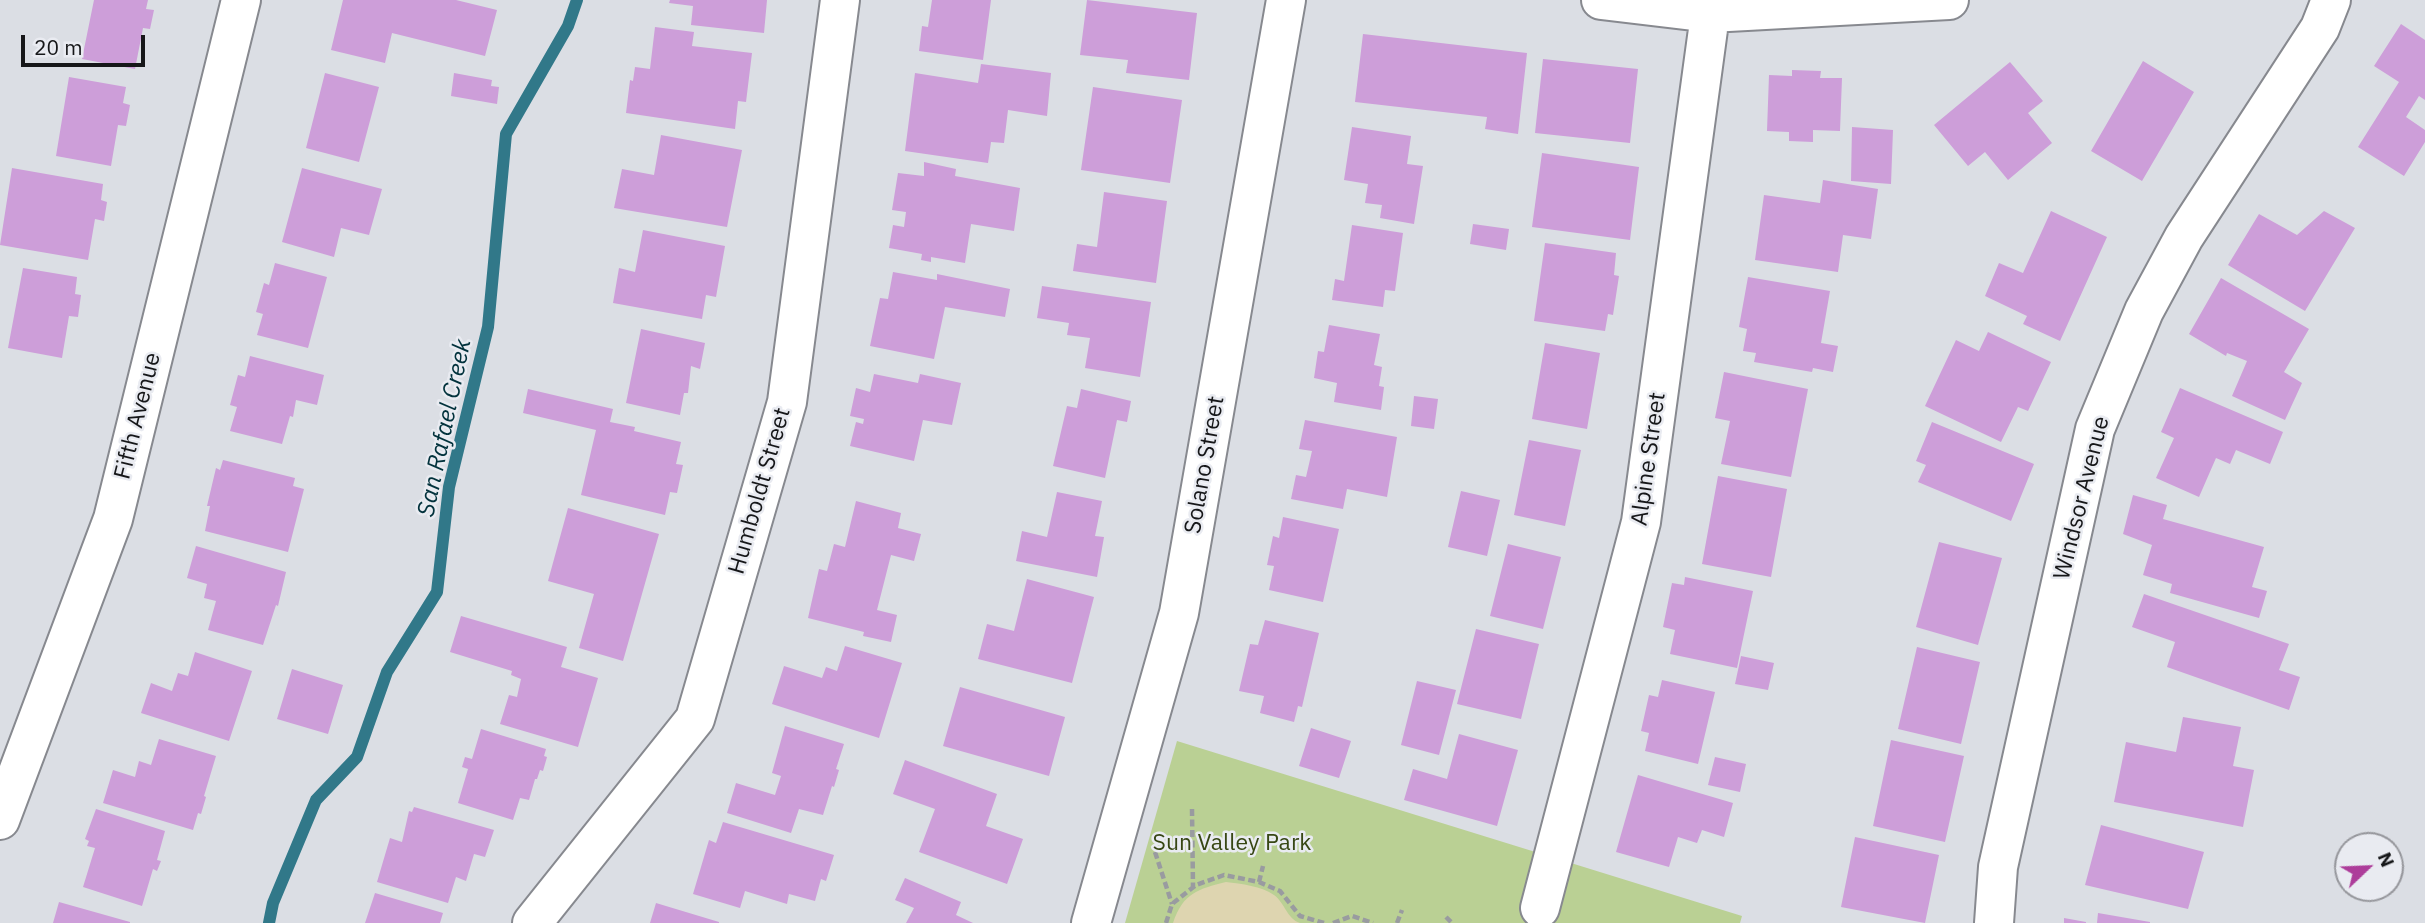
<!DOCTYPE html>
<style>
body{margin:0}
#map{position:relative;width:2425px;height:923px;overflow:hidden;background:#dbdee4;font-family:"IBM Plex Sans",sans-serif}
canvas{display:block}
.north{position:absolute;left:2334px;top:832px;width:70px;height:70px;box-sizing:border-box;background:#e9ebf1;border:2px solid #95969b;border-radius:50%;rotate:67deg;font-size:19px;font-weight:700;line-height:28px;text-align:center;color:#161719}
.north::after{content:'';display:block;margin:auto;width:24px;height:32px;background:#ad3d9a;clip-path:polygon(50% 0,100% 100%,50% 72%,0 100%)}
.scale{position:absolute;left:21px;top:35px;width:124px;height:32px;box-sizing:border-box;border:4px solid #161719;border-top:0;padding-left:9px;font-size:21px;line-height:24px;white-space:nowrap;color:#161719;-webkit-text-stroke:5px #e9ebf1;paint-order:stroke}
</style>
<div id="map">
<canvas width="2425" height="923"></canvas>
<div class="north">N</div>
<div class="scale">20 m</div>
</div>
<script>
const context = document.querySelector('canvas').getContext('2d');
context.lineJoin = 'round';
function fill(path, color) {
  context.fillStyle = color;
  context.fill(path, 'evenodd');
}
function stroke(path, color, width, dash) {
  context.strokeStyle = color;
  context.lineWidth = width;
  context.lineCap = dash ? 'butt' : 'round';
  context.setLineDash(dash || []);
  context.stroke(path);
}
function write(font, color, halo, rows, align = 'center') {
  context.font = font + ' "IBM Plex Sans",sans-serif';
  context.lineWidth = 5;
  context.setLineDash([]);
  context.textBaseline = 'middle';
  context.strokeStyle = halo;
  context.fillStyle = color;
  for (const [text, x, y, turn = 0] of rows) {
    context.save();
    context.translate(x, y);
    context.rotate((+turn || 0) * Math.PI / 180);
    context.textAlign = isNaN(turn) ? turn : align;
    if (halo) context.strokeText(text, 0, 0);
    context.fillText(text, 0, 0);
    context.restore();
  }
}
fill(new Path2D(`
 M1177,741L1742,916L1740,923H1125Z`), '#bad094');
fill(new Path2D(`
 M1226,882C1241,884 1262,886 1274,895C1285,903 1287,919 1300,923H1173C1183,893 1198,889 1226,882Z`), '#ded5b0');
stroke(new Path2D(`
 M269,923L273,903L316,800L357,757L387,672L437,592L449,487L488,327L506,134L568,26L577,0`), '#317889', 12);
fill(new Path2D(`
 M94,0H148L146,9L154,10L150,29L143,28L135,69L82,59Z
 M343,0H456L497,10L485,56L392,33L385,63L331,50Z
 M670,0H767L764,33L691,25L693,6L669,3Z
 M932,0H991L983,60L919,51L922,26L928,27Z
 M1087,0L1197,13L1189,80L1126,73L1128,60L1080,55Z
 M2401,24L2425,40V100L2419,96L2406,117L2425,130V142L2404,176L2358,147L2399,82L2374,66Z
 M655,27L694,32L692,46L752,53L746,102L738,101L735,129L626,113L630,80L633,81L635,67L650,69Z
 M1363,34L1527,53L1518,134L1485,129L1487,117L1355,102Z
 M1543,59L1638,69L1630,143L1535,133Z
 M2143,61L2194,92L2142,181L2091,151Z
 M2010,62L2043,101L2028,113L2052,143L2008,180L1985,152L1968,166L1934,125Z
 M981,64L1051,73L1047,116L1008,110L1004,143L991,142L988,163L905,151L915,73L978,83Z
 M1792,70L1821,71L1820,78H1842L1840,131L1813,130V142L1789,141V132L1767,131L1769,75L1792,76Z
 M325,73L379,87L359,162L306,148Z
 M454,73L492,80L491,86L499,87L497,104L451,96Z
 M69,77L126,87L123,103L130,105L126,126L118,125L111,166L56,156Z
 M1093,87L1182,100L1170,183L1081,170Z
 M1352,127L1411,136L1407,164L1423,166L1414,224L1380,218L1382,205L1365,203L1368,184L1344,180Z
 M1852,127L1893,130L1891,184L1851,181Z
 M661,135L742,150L727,227L614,208L622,169L654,175Z
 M1542,153L1639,167L1630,240L1532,227Z
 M924,162L956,169L955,176L1020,188L1014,231L971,224L965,263L931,257V262L921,260L922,254L889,248L893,225L904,227L906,212L892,210L898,173L924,176Z
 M12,168L103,184L101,200L107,202L104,221L95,219L88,260L0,245Z
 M302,168L382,189L369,235L341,228L334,257L282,242Z
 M1823,180L1878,189L1871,239L1843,235L1838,272L1755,260L1764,195L1820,203Z
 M1104,192L1167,201L1156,283L1073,271L1077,244L1097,247Z
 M2051,211L2107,237L2060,341L2023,324L2027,316L1985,296L1999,263L2023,273Z
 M2324,211L2355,228L2305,311L2228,265L2259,214L2297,235Z
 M1473,224L1509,229L1506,250L1470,244Z
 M1352,225L1403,233L1395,291L1385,290L1383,307L1332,300L1335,279L1344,281Z
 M643,230L725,246L716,297L706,295L702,319L613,303L619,268L635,272Z
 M1545,243L1616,253L1614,275L1619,276L1613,315L1608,314L1605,331L1534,321Z
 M275,263L327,277L308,348L257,335L263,314L256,312L264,283L269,285Z
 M23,268L77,277L75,294L81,295L78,317L69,316L62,358L8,348Z
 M893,272L937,280V274L1010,289L1005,317L945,307L934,359L870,346L880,298L888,299Z
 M1748,277L1830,291L1821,343L1838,346L1833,372L1813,368L1812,372L1754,362L1756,353L1743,351L1747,329L1739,327Z
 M2221,278L2309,329L2284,372L2302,383L2285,420L2232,396L2247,361L2227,353L2226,356L2189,334Z
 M1042,286L1151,302L1140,377L1085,368L1090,338L1067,335L1069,323L1037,318Z
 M1329,325L1380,334L1374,365L1382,367L1379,386L1384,387L1381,410L1334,402L1337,383L1314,378L1318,351L1324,352Z
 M641,329L705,343L700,369L691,366L688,393H684L680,415L626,403Z
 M1988,332L2051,362L2028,411L2018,407L2001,442L1925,406L1956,340L1979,351Z
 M1545,343L1600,353L1587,429L1532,419Z
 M250,356L324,375L317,405L296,400L293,417L290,416L282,444L230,431L237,407L230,405L238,375L245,377Z
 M1724,372L1808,389L1791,477L1721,464L1730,421L1715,418Z
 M874,374L918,383L920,374L961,383L952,425L923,420L914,461L850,446L856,422L863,424L864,419L850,416L856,388L870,392Z
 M2180,388L2283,432L2270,464L2236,450L2230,464L2216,458L2199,497L2156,478L2174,438L2161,432Z
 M528,389L613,409L610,422L635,427L634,431L681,442L676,464L683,465L677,493L670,492L665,515L581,495L596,430L523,413Z
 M1081,389L1131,401L1127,422L1117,420L1105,478L1053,466L1067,406L1077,408Z
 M1414,396L1438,399L1434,429L1411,426Z
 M1305,420L1397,437L1387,497L1347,489L1343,509L1291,499L1296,475L1306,477L1312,451L1299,449Z
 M1932,422L2034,464L2011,521L1918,482L1926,465L1916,461Z
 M1529,440L1581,450L1565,526L1514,515Z
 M223,460L295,478L293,486L304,489L288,552L205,531L210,506H207L216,468L220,470Z
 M1718,476L1787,489L1771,577L1702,564Z
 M1461,491L1500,500L1487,556L1448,547Z
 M1057,492L1102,501L1095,536L1104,537L1097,577L1016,561L1022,531L1047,537Z
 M2133,495L2167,505L2163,519L2264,547L2252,587L2267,591L2259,618L2170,593L2172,584L2143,575L2152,545L2123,534Z
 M856,501L901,513L898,528L921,534L914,561L891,555L877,610L897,615L891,642L863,636L864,632L808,618L819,569L827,571L834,544L845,547Z
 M568,508L659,534L623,661L579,648L594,594L548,581Z
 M1283,517L1339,529L1323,602L1269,590L1274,566L1267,565L1273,536L1279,538Z
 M1939,542L2002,558L1978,645L1916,627Z
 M1508,544L1561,557L1543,629L1490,616Z
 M196,546L286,572L278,606L276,605L263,645L208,630L216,601L204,598L207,584L187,578Z
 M1685,577L1753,591L1737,668L1670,654L1675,630L1663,627L1672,583L1684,585Z
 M1027,579L1094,597L1072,683L978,659L987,624L1014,631Z
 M2144,594L2289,644L2279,670L2300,677L2289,710L2167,667L2175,642L2132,627Z
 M461,616L567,647L561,667L598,678L578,747L500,724L509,695L517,697L521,679L511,675L512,671L450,652Z
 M1265,620L1319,633L1302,707L1298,706L1294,722L1260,713L1264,696L1239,691L1250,644L1258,645Z
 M1476,629L1539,644L1521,719L1457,704Z
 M845,646L902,663L879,738L772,704L784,666L822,678L826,667L837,671Z
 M1917,647L1980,662L1961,744L1898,729Z
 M195,652L252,671L229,741L141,713L151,683L172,691L178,673L188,676Z
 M1741,656L1774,663L1768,690L1735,684Z
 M292,669L343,685L328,734L277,719Z
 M1662,680L1715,692L1698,764L1645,751L1649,733L1641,731L1649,695L1658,697Z
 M1417,681L1456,690L1439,755L1401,745Z
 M960,687L1065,717L1049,776L943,746Z
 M2183,717L2241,727L2233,766L2254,770L2243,827L2114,802L2126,742L2176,752Z
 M785,726L844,744L836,769L839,770L834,787L832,786L823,815L799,809L791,833L727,813L736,783L775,795L781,776L772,773Z
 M1311,728L1351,741L1339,778L1299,766Z
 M481,729L546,749L544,756L547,757L543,771L540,770L537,779H535L529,800L520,798L513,820L458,803L468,769L462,767L465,757L472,759Z
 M1459,734L1518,750L1497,826L1404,800L1413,769L1447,779Z
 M159,739L216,756L204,796L206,797L201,814L198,813L193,830L103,803L113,770L135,777L139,761L151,765Z
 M1891,740L1964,756L1945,842L1873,826Z
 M1715,757L1746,764L1740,792L1708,785Z
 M905,760L997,794L986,826L1023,839L1007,884L919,852L935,809L893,794Z
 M1638,775L1733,803L1724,837L1702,830L1697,843L1678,837L1669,867L1616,852Z
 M414,807L494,830L485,857L474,854L466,881L456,877L448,903L377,882L390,838L402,842L409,811L412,812Z
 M96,809L165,831L157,860L161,861L157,871L153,869L142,906L83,887L95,848L87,846L89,841L85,839Z
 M723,822L834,855L826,881L821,879L815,901L789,894L787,904L745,891L740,908L693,894L709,840L716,843Z
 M2101,825L2204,852L2188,909L2085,885Z
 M1855,837L1939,855L1925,923L1841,907Z
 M905,878L961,902L956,915L973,923H906L914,908L895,900Z
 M375,893L443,913L440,923H365Z
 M59,902L130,922V923H53Z
 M656,903L719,922V923H650Z
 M2098,913L2150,922V923H2097Z
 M2064,918L2086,922V923H2064Z`), '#cd9ed9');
const street = new Path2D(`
 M1601,0L1710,13L1949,0
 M1540,908L1641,522L1712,0
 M532,923L695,719L787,402L840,0
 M1091,923L1179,613L1286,0
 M1994,923L1998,867L2095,429L2144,311L2184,237L2320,28L2331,0`);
const secondary = new Path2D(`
 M0,820L113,519L241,0`);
stroke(street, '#87898f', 42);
stroke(secondary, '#87898f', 42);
stroke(new Path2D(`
 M1192,809L1193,887
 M1155,852L1172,904
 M1259,882L1263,866
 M1446,917L1452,923
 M1166,923L1172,904L1196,885L1224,875L1259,882L1280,891L1300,916L1324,923
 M1333,923L1352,916L1373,923
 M1397,923L1402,910`), '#999ba0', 4.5, [7, 3.5]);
stroke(street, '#fff', 38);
stroke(secondary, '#fff', 38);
write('23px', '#161719', '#e9ebf1', [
 ["Fifth Avenue",138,416,-76],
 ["Alpine Street",1649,459,-82],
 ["Solano Street",1205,465,-80],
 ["Humboldt Street",760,491,-74],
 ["Windsor Avenue",2082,498,-76]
]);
write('23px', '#374714', '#e9ebf1', [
 ["Sun Valley Park",1232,843]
]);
write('italic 24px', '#02323c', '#e9ebf1', [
 ["San Rafael Creek",445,428,-78]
]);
</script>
